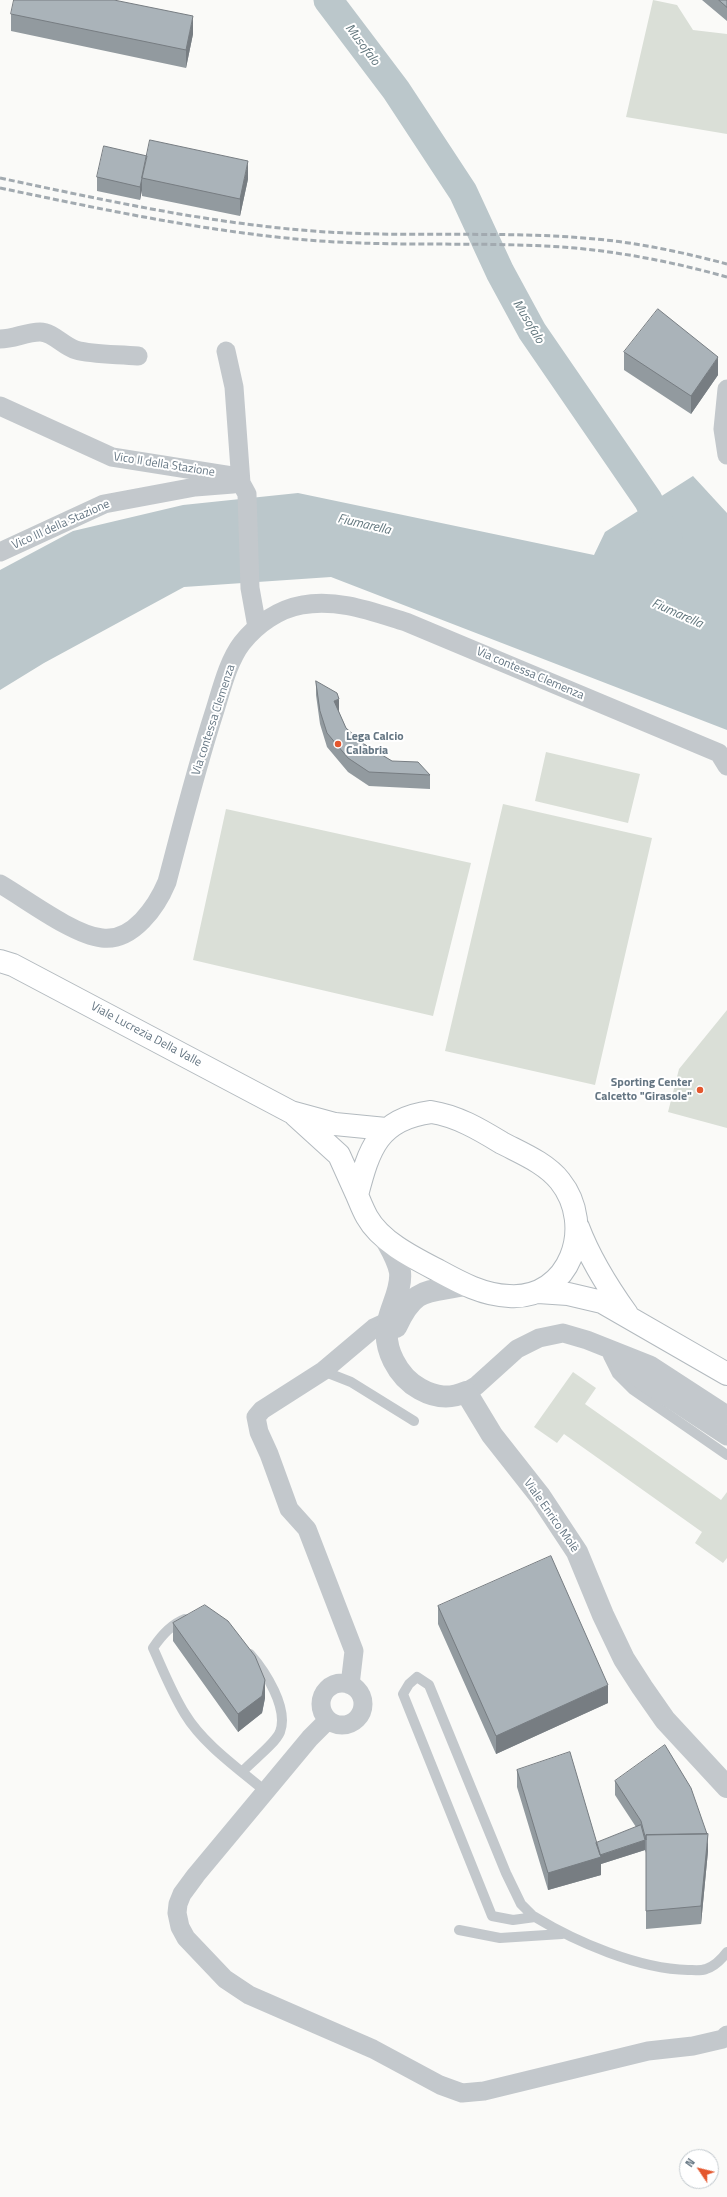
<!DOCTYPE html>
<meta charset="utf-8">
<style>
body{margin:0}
#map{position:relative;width:727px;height:2197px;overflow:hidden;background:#fafaf8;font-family:"Titillium Web",sans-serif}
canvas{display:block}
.north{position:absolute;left:679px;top:2149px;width:40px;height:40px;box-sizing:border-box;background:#fff;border:1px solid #c1c8cd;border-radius:50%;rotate:305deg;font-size:11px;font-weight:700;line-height:16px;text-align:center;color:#657683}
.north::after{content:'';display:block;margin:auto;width:14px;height:18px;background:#e4572e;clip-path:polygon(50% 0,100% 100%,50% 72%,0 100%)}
</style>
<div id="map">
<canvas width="727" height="2197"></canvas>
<div class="north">N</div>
</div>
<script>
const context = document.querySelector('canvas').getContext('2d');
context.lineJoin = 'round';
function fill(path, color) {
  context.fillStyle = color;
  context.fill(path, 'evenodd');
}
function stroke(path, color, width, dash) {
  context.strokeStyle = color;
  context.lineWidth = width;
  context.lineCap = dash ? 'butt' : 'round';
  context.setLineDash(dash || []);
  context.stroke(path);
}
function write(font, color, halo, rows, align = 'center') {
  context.font = font + ' "Titillium Web",sans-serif';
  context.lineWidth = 4;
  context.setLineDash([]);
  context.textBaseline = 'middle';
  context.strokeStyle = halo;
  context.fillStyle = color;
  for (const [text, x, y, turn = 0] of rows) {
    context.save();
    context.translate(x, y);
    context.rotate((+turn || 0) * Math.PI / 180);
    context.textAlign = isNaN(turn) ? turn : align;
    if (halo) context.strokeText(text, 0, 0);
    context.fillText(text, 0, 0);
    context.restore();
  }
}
fill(new Path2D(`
 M653,0L677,5L693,30L727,34V134L626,117Z
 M546,752L640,774L628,823L535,801Z
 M503,804L652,838L595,1085L445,1051Z
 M226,809L471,863L433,1016L193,960Z
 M727,1010V1128L668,1112L679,1069Z
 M573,1372L596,1388L585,1404L721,1500L727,1492V1558L723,1563L695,1543L702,1532L564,1434L557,1443L534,1427Z`), '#dadfd7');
fill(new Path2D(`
 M693,476L727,513V730L331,577L184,587L44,663L0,690V570L73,531L183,505L298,493L594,555L605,532Z`), '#bbc7cb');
stroke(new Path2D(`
 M328,0L396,90L463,192L500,272L532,331L648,500L668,539`), '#bbc7cb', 29);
const secondary = new Path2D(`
 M0,961L13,965L291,1112L335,1124L386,1129
 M431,1112C457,1116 479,1129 502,1143C521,1153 546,1163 560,1181C596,1226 570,1300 509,1296C483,1295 461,1283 439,1271C414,1258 381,1242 367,1217C363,1210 360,1202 357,1195C369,1149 378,1119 431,1112Z
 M295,1115L339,1155L357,1195
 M578,1227C590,1259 607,1286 627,1314
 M538,1292L568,1294L602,1302L727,1374`);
stroke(secondary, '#b3babf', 24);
stroke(new Path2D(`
 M608,1356L617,1374L633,1390L727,1455
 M323,1371L351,1382L414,1421
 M185,1619C172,1624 161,1636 153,1648C163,1670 172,1693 185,1714C203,1744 239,1769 265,1791
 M242,1772C252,1761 275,1744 280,1732C289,1708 265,1671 250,1654
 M535,1917L513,1920L492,1916L403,1694L409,1684L417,1677L429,1685L506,1873L521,1904L533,1916L535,1917C576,1942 639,1969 688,1970C693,1970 701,1971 706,1969C715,1966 721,1960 727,1952
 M459,1930L500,1938L562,1934`), '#c3c8cc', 10);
stroke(new Path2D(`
 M0,339C14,339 26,332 40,332C53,332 63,346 76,350C93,355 119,354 138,356
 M226,351L234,387L241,483L247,494L250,588L257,627
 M727,389L723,429L727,455
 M0,406L112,457L232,476L241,483
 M0,552L104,504L195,487L233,484
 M0,884C26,899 73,935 102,938C133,942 157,906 167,882C182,825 196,769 214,713C221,691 228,661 242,643C257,624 279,609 302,605C337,598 373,612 406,622L719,753L727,766
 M613,1355L640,1379L727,1436
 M466,1392L476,1386L517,1349L539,1338L563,1333L587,1340L650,1365L727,1415
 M321 1704a21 21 0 1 1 42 0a21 21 0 1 1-42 0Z
 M350,1685L354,1651L307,1529L289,1509L269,1454L259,1432L256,1417L262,1410L323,1371L374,1328L387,1322
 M328,1720L310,1738L196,1875L182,1894L178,1904L177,1913L180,1927L186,1938L225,1979L249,1995L373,2049L440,2085L462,2093L484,2091L648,2051L693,2046L723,2039L727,2035`), '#c3c8cc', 19);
stroke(new Path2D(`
 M385,1238C391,1249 398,1260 400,1272C402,1289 391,1306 388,1322C382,1348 398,1377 420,1389C436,1398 450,1399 466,1392L492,1435L540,1496L577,1552L603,1615L624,1659L642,1687L665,1720L727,1787
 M396,1327C415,1286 426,1293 465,1285`), '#c3c8cc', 22);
stroke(secondary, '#fff', 22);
stroke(new Path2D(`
 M0,178C108,201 217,225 327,232C425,238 525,229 622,242C658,247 693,255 727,264
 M0,188C106,210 212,233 320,241C405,247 490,241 575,248C627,253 677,263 727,277`), '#a2aab0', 3, [6, 3]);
fill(new Path2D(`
 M702,0H727V21Z
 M11,14L193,34L186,68L11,31Z
 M97,177L248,179L240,216L142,196V190L140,200L97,191Z
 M624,352L718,375L691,414L624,370Z
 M316,681L339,712L346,728L364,744L392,761L430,775V789L369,786L348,772L327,747L320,724L316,695Z
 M438,1606L608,1703L496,1754L438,1624Z
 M173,1623L265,1698L262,1713L238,1732L173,1641Z
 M517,1770L596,1843L636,1827L615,1795V1781L708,1851L701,1924L646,1929V1853L645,1850L601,1864V1875L548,1890L517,1787Z`), '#929a9f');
fill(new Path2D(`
 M193,16V34L186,68V50Z
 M147,156L142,178V190L140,200V187Z
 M248,161V179L240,216V199Z
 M718,357V375L691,414V396Z
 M339,699V712L334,715V701Z
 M265,1680V1698L262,1713L238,1732V1714Z
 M608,1685V1703L496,1754V1736Z
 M708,1834V1851L701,1924V1906Z
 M645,1840V1850L601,1864V1875L548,1890V1873Z`), '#777d82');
const building = new Path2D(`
 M14,0H114L193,16L186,50L11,14Z
 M719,0H727V7Z
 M150,140L248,161L240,199L142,178Z
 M104,146L147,156L140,187L97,177Z
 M658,309L718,357L691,396L624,352Z
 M316,681L337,693L339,699L334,701L346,728L364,744L392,761L418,762L430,775L369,772L348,758L327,733L320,711Z
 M551,1556L608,1685L496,1736L438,1606Z
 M205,1605L228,1621L255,1656L265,1680L262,1696L238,1714L173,1623Z
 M665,1745L691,1788L707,1834L646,1835V1840L641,1821L615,1781Z
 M570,1752L601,1857L548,1873L517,1770Z
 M641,1825L645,1840L600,1855L596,1843Z
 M708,1834L701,1906L646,1911V1835Z`);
fill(building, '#aab3b9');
stroke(building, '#777d82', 1);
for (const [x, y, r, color] of [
 [338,744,4,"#e4572e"],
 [700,1090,4,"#e4572e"]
]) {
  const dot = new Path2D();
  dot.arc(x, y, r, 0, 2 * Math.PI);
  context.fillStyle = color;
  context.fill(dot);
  stroke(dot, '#fff', 1.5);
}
write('12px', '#657683', '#fff', [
 ["Vico II della Stazione",164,465,9],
 ["Vico III della Stazione",61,525,-24],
 ["Via contessa Clemenza",530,674,23],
 ["Via contessa Clemenza",214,720,-72],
 ["Viale Lucrezia Della Valle",146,1035,28],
 ["Viale Enrico Molè",551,1516,55]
]);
write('bold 12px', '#657683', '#fff', [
 ["Lega Calcio",346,737],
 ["Calabria",346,751],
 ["Sporting Center",692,1083,"right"],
 ["Calcetto \"Girasole\"",692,1097,"right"]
], 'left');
write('italic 13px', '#60757c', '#fff', [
 ["Musofalo",362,45,53],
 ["Musofalo",528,322,59],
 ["Fiumarella",364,525,13],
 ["Fiumarella",677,614,24]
]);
</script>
